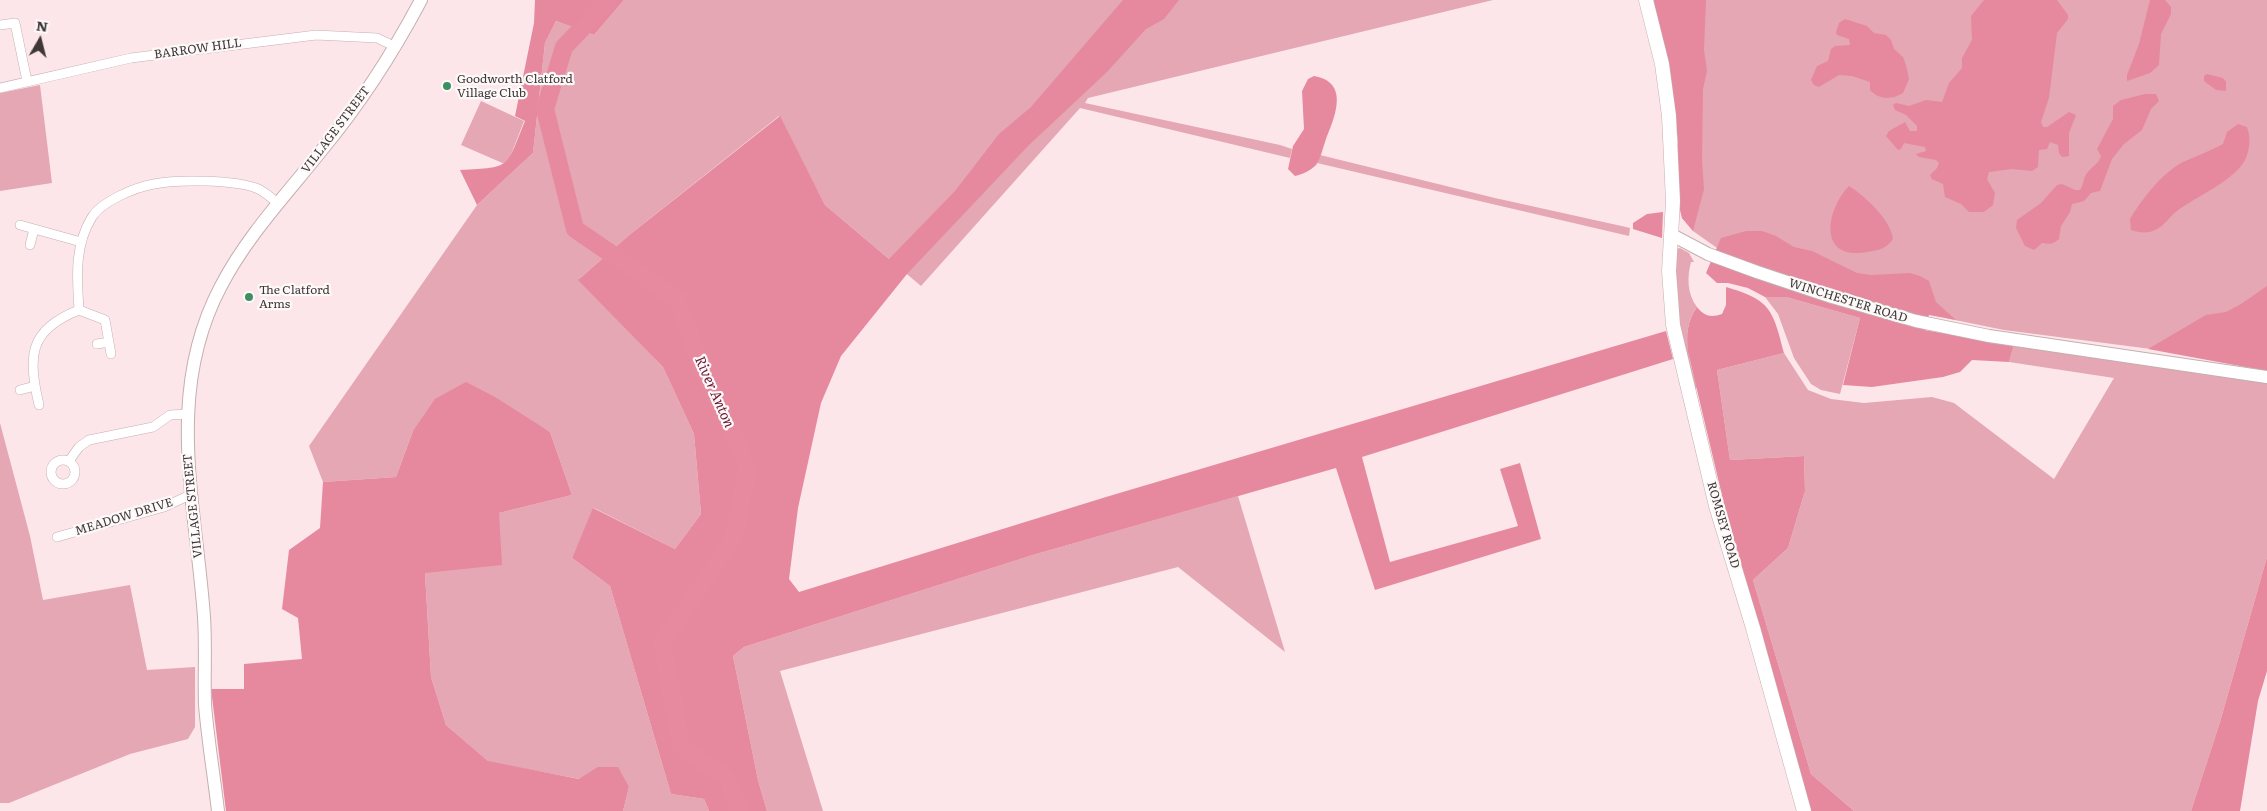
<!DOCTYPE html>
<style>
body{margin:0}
#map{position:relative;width:2267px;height:811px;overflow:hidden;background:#fde6ea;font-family:Literata,serif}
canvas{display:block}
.north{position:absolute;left:15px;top:15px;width:50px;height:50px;-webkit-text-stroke:4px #fdf9f9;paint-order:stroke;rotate:8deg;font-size:14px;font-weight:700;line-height:20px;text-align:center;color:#3e3637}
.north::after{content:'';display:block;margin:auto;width:18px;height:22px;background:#3e3637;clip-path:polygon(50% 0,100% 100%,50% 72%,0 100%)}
</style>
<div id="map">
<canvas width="2267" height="811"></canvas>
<div class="north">N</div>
</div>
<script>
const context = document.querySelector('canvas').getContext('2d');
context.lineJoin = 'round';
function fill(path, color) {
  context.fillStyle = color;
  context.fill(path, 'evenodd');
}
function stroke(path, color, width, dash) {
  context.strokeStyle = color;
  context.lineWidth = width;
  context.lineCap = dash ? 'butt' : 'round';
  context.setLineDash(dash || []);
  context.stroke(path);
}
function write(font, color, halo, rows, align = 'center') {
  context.font = font + ' Literata,serif';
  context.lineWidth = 4.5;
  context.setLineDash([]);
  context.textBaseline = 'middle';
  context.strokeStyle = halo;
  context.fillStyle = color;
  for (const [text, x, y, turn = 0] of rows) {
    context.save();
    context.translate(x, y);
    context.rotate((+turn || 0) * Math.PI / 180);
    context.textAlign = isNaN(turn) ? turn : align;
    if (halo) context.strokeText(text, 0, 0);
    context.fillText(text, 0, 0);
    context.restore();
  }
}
fill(new Path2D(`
 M624,0H1493L1088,98L1085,103L1280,145L1292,149L1290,158L1080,108L921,286L825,205L779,116L628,236L579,279L663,367L694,434L701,514L675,549L594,508L572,558L610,586L671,794L704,799L709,811H623L629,787L597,767L580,779L489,762L446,725L431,677L425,572L499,513L572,495L550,432L522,416L413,431L396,477L323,482L309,446L477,205L533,153L545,43L556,21L594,35Z
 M1655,0H2267V364L2004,330L1950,319L1717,248L1693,231L1682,218L1685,154Z
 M40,85L52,183L0,191V93Z
 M481,101L524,121L507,165L461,145Z
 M1320,155L1495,198L1626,227L1630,228L1629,236L1317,163Z
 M1680,248L1689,253L1694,262H1691C1687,277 1687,294 1697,307C1679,331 1690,361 1697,388L1693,390L1676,314L1674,283L1676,249Z
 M1765,297H1786L1860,318L1840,394L1821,390L1811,384L1794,358L1778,314Z
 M2014,345L2267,381V557L2220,722L2191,811H1854L1811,774L1753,580L1788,548L1805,491L1804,456L1730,460L1717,370L1784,353L1808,390L1831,399L1864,403L1932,397L1954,403L2054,479L2114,378L2009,362Z
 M0,423L30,536L43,600L130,585L147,670L195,667V727L188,739L130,754L9,803H0Z
 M1238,496L1285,652L1178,567L780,671L823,811H767L758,780L733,656L744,647L1033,555Z`), '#e4a7b3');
fill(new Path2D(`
 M535,0H624L594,35L556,21L545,43L533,153L477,205L460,170C513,167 505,169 525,121L515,116L534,23Z
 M1123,0H1179L1164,19L1146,29L1107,72L1029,145L907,274L841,356L821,403L798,508L789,579L799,592L1106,497L1666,331L1673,359L1362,457L1390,562L1518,526L1500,469L1520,463L1541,539L1375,590L1336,468L1033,555L744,647L733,656L758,780L767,811H709L704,799L671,794L610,586L572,558L593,508L675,549L701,514L694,434L663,367L578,280L628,236L780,116L825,205L889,259L955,191L999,134L1031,107Z
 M1649,0H1706L1704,50L1707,71L1703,89L1702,161L1704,189L1693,231L1682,218L1678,202V141L1670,78Z
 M1984,0H2057L2068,15V19L2057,33L2049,98L2041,122L2043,127H2047L2069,112L2076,115L2069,133V156L2062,157L2059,153L2058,145L2050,142L2047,149L2039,150L2038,167L2032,171L2012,169L1989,172L1987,179L1995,193L1993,205L1984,212H1969L1961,204L1945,197L1943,184L1932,179L1930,175L1937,168L1939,163L1936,160L1919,157L1916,154L1926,151L1925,147L1904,143L1901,149L1898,150L1886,136L1889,131L1905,122L1910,131H1917V126L1906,115L1895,110L1893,105L1896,103L1909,106L1926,100L1942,102L1949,83L1962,68V58L1972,40L1971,16Z
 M2150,0H2165L2171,7V14L2161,34L2159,65L2150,73L2127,81V75L2139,44Z
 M1845,19L1867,26L1874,33L1886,35L1891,40L1894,49L1903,57L1906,65L1909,79L1903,93C1892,100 1879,100 1870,90V82L1852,76L1839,75L1819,87L1814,85L1811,80L1817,66L1828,61L1831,49L1835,46L1850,45L1849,39L1837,35L1836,32L1839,23Z
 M2207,74L2223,78L2226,82V91L2216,90L2204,81V76Z
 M1314,76C1350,82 1335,117 1326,139C1323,147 1321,158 1316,165C1310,171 1303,174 1295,176L1288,169L1293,146L1304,129L1302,91L1308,79Z
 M2145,94H2156L2159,101L2151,109L2142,130L2124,144L2112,159L2100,191L2091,193L2084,201L2072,204L2070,212L2061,226L2059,239C2052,245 2050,244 2042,243L2034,250L2025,246L2016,228L2017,220L2041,203L2057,185L2062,184L2075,190H2080C2084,184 2083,178 2087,173C2091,167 2099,164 2101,156L2097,149L2113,119V106L2121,100Z
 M2238,124L2247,127C2251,138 2250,149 2245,160C2234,181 2195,197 2177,211C2170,216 2165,225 2157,229C2149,234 2140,233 2131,230L2130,219C2142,199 2162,173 2183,162C2196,156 2210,151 2223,144L2227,132Z
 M1849,186C1865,196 1891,220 1893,239C1886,249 1879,250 1867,252C1818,261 1825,211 1849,186Z
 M1663,212L1662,238L1633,229V223L1647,214Z
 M1746,231H1762L1776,236L1794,247L1812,251L1857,273L1871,275L1910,273L1920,276L1929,281L1936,302L1956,320L1929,315L1924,330L2014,345L2009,362L1972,360L1960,372L1943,377L1872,387L1843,385L1860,318L1786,297H1765L1748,288L1728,283H1717L1706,273L1721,238Z
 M2267,286V371L2148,349L2206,315L2226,312L2241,304Z
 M1726,287C1771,300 1773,310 1784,353L1717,370L1730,460L1804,456L1805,491L1788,548L1753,580L1811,774L1854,811H1811L1725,508L1688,352C1686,335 1687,321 1697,307C1704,316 1711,318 1722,314L1726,305Z
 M466,382L495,397L550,432L572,495L499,513L502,565L425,573L431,677L446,725L488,761L579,779L597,767H618L629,787L623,811H226L211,689H244V664L302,659L298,618L282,609L289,550L320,528L323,482L396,477L413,431L435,399Z
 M2267,557V671L2258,701L2240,811H2191L2220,722Z`), '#e6899e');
stroke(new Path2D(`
 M609,0L564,47L545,109L575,229L677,299L703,371L748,468L734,538L662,643L682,748L728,779L739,811`), '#e78a9f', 18);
const street = new Path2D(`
 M0,25L15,23L27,81
 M0,88L131,58L316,35L377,38L396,47
 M20,225L81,242
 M30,245L34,229
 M79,310C77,278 74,246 92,217C102,201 136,187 154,184C177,179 234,180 256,188C264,191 271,198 278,203
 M97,344L109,342
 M20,390L35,386
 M39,405C28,356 28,330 79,310L105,320L111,354
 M51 472a12 12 0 1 1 24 0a12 12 0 1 1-24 0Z
 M69,461L79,447L89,440L153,427L170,415L188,414
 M57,537L164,507L190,495`);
const secondary = new Path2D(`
 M1672,235L1708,254L1757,272L1832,297L1916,321L1989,336L2267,377
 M218,811C214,776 208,741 205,705C204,676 206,646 204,617C196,504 164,393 221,286C247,236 286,195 321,151C360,104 393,53 421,0`);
const primary = new Path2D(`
 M1646,0L1662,64L1669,116L1673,201L1669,271L1673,325L1716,506L1753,628L1804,811`);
stroke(street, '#c4afb2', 10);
stroke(secondary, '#c4afb2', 14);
stroke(primary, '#c4afb2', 15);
stroke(street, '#fff', 9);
stroke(secondary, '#fff', 12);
stroke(primary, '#fff', 14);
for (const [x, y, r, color] of [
 [447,86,5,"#3e9061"],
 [249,297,5,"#3e9061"]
]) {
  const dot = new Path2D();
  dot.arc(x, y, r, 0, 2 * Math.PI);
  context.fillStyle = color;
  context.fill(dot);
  stroke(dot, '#fdf9f9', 2);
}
write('12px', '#3e3637', '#fdf9f9', [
 ["BARROW HILL",198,49,-8],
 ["VILLAGE STREET",336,130,-53],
 ["WINCHESTER ROAD",1848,301,17],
 ["VILLAGE STREET",193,506,-96],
 ["MEADOW DRIVE",124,517,-17],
 ["ROMSEY ROAD",1723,525,74]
]);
write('12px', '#3e3637', '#fdf9f9', [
 ["Goodworth Clatford",457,79],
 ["Village Club",457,93],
 ["The Clatford",259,290],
 ["Arms",259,304]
], 'left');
write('italic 14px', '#691732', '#fdf9f9', [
 ["River Anton",714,392,66]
]);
</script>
